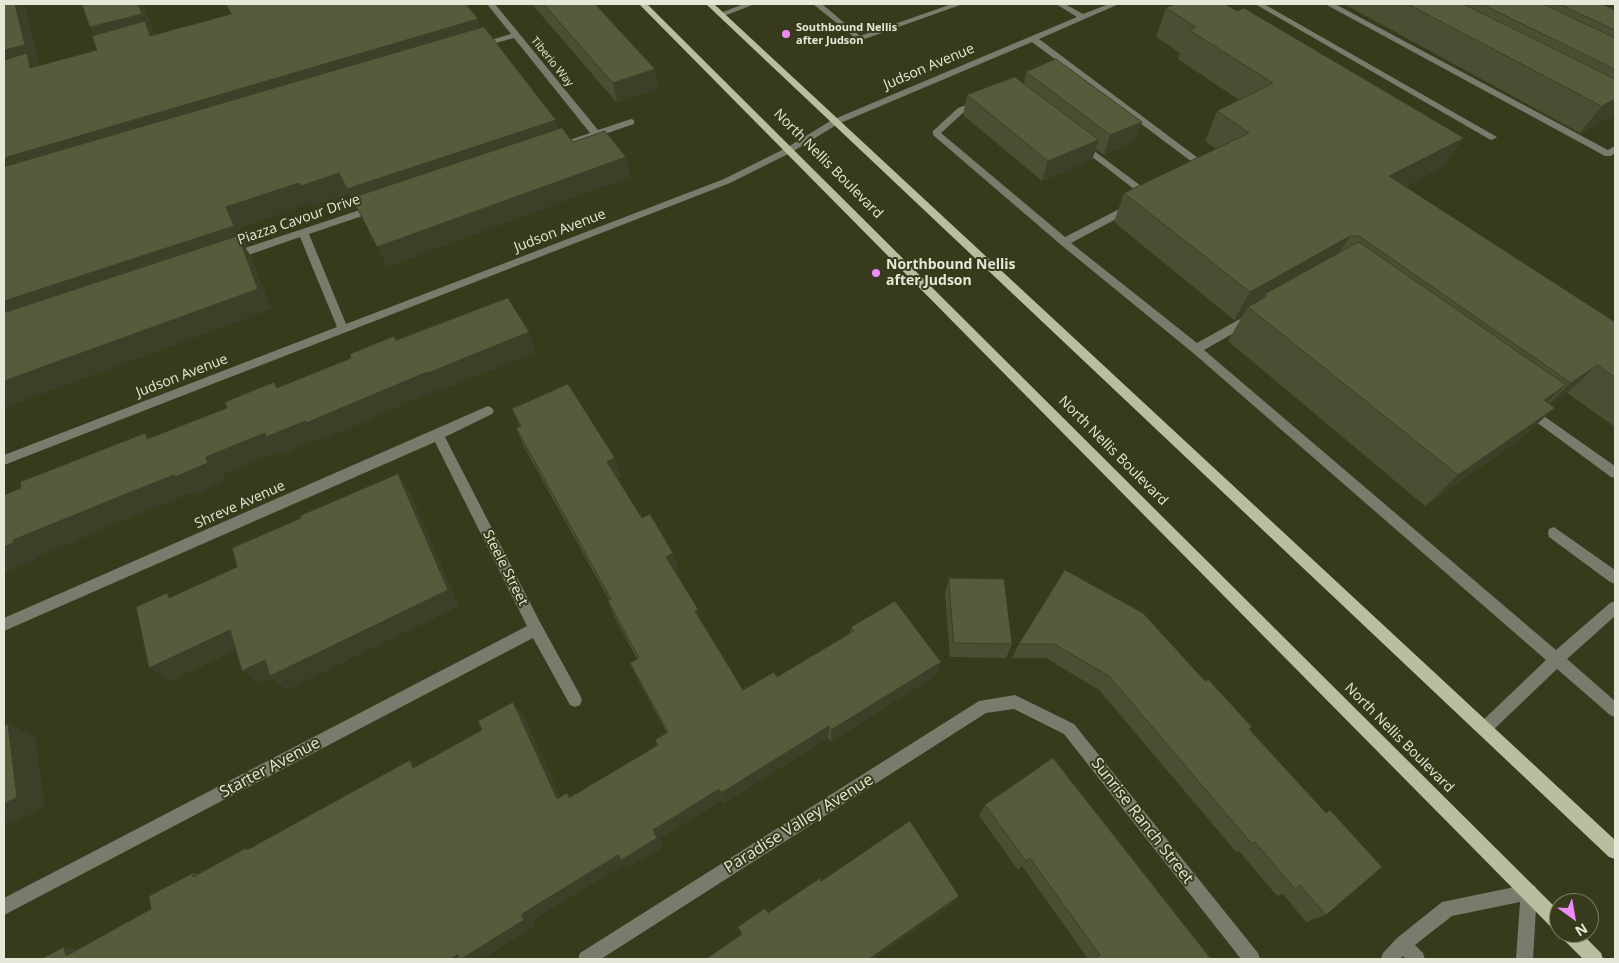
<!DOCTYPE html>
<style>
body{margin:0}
#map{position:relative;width:1619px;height:963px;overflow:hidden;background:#373a1b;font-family:"Open Sans",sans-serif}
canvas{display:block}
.frame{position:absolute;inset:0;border:5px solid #e6e9d7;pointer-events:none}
.north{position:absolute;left:1549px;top:893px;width:50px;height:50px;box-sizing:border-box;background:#373a1b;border:1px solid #7d8066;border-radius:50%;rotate:148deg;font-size:14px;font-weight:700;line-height:20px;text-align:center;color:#e6e9d7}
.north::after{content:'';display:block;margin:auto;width:18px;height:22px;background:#ee8bf8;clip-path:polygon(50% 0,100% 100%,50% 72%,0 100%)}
</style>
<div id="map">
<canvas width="1619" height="963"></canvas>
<div class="frame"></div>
<div class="north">N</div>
</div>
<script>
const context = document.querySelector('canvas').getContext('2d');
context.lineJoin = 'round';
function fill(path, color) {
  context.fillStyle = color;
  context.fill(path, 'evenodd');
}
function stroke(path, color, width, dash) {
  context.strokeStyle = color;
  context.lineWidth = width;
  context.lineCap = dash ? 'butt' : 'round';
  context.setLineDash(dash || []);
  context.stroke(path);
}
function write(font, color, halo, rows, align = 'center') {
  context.font = font + ' "Open Sans",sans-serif';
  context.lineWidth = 4;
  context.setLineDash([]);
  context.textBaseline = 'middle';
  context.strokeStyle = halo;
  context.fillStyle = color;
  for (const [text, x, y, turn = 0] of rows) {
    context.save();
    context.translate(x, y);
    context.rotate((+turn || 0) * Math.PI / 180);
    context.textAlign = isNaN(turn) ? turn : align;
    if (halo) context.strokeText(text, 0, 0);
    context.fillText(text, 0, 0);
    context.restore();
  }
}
fill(new Path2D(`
 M487,4H495L598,130L631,119L634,120V124L561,149H555V145L590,133L514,38L477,48V44L511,34Z
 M744,4H755L724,16L717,14Z
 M813,4H822L860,36L952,4H963L859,41Z
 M1056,4H1065L1083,14L1109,4H1119L1039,39L1210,167V171H1204L1032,42L838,124L792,152L730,183L4,465V455L337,327L300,237L234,260L230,259L229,256L230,253L372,206H380V210L309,234L346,324L724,179L786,148L832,120L1077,17Z
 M1255,4H1264L1497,137L1492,140L1489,139Z
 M1325,4H1335L1608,150L1615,146V153L1611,156H1605Z
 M980,100L984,103L983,105L964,112L941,133L1065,237L1127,205H1135V209L1071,243L1197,343L1247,315H1255L1256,318L1255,321L1204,350L1556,650L1610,603L1615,601V616L1567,659L1615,701V717L1610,715L1557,669L1489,734L1484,736L1479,734L1477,729L1479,724L1546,660L1192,352L1060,244L933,135V131L958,108Z
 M1081,141L1153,195V199H1147L1078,146L1076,144Z
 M1528,405L1615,466V478L1611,477L1524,413L1522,410L1524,407Z
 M488,406L492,408L494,411L492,414L445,437L541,624L580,695L582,700L580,705L575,707L570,705L533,638L4,915V898L527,626L435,442L4,631V618Z
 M1554,527L1615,570V584L1610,582L1549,537L1548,533L1549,529Z
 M1015,695L1074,724L1258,953L1260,959H1241L1064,734L1014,709L986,713L601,959H578L580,953L979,701Z
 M1529,884L1535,886L1537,892L1533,959H1516L1520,902L1452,916L1415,945L1423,953L1425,959H1406L1403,956L1400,959H1381L1383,953L1397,938L1442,902Z`), '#797b6d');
fill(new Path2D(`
 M639,4H647L1559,911V931L1553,929Z
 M706,4H714L1615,840V859L1609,857Z
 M1561,933H1581L1601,953L1603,959H1583L1563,939Z`), '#babea1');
fill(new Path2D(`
 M532,4H595L655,69L658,89L617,103Z
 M1344,4H1482L1615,69V112L1612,116L1580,133Z
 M1482,4H1602L1615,10V69Z
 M1166,8L1443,167L1405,187L1615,322V427L1567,393L1550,404L1555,408L1519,440L1425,506L1228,341L1243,315L1234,320L1114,222L1124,193L1216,149L1205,141L1217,111L1239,100L1178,59L1180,53L1156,37Z
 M1026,72L1134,142L1104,155L1096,149L1092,160L1042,181L963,115L967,95L1024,83Z
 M512,409L621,476L617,478L642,518L673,553L678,569L674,571L700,619L743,690L777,677L850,633L851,627L941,662L936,675L831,742L828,738L724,803L722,800L659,839L663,847L627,868L624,864L533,920L535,926L41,959L78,949L151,909L193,873L198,874L418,766L523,715L560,797L567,793L570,797L657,746L655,740L667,733L636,676L630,663L637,659L614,616L608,601L609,600L524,447L516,428L520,427Z
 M1065,570L1249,729L1326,813L1330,810L1326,915L1306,922L1283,894L1277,896L1239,851L1236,852L1099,690L1046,658H1012L1019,644Z
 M949,578L1012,644L1006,658L950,657L945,594Z
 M985,805L1211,959H1088L1022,866L1018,870L979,815Z`), '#4b4e33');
fill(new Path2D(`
 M15,4H31L25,5L40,65L36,66L42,74L4,75V50Z
 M138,4H143L155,34L153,35L158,42L104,48L90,27Z
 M478,19L485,40L4,184V158Z
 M655,69L658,89L617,103L613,83Z
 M1615,99V112L1612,116L1580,133L1602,106Z
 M556,120L561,141L357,209L347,189Z
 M1142,122L1134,142L1104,155L1110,135Z
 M1464,138L1443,167L1370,206L1389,176Z
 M1099,140L1092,160L1042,181L1048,161Z
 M626,157L630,177L387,267L377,247Z
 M339,173L349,194L312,206L311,203L240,228L247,246L245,247L251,256L272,309L4,408V301L226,207L299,183Z
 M1350,236L1331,265L1267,296L1265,294L1258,307H1248L1243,315L1234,320L1250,292Z
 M529,332L536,352L438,392L437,390L320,441L318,439L281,455L279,452L223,475L225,481L193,495L191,493L151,509L37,557V559L4,573V547L13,540L206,457L265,433Z
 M1597,365L1567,393L1541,410L1571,383Z
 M1566,385L1530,418L1544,400Z
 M1555,408L1519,440L1425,506L1458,475Z
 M145,433L164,451L147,439Z
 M615,458L621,476L613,480L607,462Z
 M398,474L410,492L459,606L287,690L272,679L261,684L242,671Z
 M673,553L678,569L670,573L666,557Z
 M698,609L702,624L695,611Z
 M230,630L249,644L171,681L149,668Z
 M941,662L936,675L831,742V730Z
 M513,702L523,715L566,809L557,799Z
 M8,724L35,736L45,807L11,824L4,822V804Z
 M829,726L828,738L724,803L721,793Z
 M410,760L424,771L413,768Z
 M719,789L722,800L659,839L663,847L627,868L624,864L533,920L535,926L482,959H450L653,830Z
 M1030,858L1018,870L1026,861Z
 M959,896L954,903L874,959H869Z
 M64,947L93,952L66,956Z`), '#3d4029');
const building = new Path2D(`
 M4,4H15L25,45L4,50Z
 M82,4H138L142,14L90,27Z
 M226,4H466L478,19L4,158V60L27,53L30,68L97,50L92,36L145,21L150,36L231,14Z
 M544,4H595L655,69L613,83Z
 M1176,4H1225L1237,11L1244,8L1464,138L1389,176L1615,322V377L1597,365L1571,383L1359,236H1350L1250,292L1124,193L1249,133L1217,111L1273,83L1189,30L1196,27L1166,8Z
 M1408,4H1463L1615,79V99L1602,106Z
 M1482,4H1543L1615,38V69Z
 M1560,4H1602L1615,10V30Z
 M484,27L556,120L347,189L339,173L301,186L299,183L226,207L234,226L4,301V167Z
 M1056,59L1142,122L1110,135L1026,72Z
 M1015,77L1099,140L1048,161L967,95Z
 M562,128L573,142L605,131L626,157L377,247L352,198Z
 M238,236L258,289L4,381V313Z
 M1359,242L1566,385L1544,400L1555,408L1458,475L1248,307L1267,296L1265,294Z
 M508,298L529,332L428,373L427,372L306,423L305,421L266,437L265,433L206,457L208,463L175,477L174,475L131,492L13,540V543L4,547V495L21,488L20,482L145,433L147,439L227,408L225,402L274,382L277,388L351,358L350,354L394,336L396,340Z
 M568,384L615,458L607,462L642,518L650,514L673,553L666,557L698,609L695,611L743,690L774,672L777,677L854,631L851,627L895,601L941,662L831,730L829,726L721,793L719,789L653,830L657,838L621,860L618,855L522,914L524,920L461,959H459L458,955L450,959H41L64,947L66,956L151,909L149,896L193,873V877L246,848L247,850L410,760L413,768L482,730L478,721L513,702L557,799L567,793L569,798L658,745L655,740L668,732L630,663L639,658L608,601L611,599L516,428L521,426L512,409Z
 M398,474L448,590L270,676L265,660L242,671L230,630L149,668L136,607L167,593L169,598L237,567L232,548L301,518L300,516Z
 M1065,570L1143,613L1205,681L1208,679L1252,727L1249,729L1326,813L1330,810L1382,867L1326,915L1300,885L1295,889L1255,842L1252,844L1109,676L1054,644H1019Z
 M949,578L1004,579L1012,644L954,643Z
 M8,724L17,797L4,804V726Z
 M1053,758L1211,959H1095L1100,955L1030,858L1026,861L985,805Z
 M910,821L959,896L869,959H706L742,934L738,927L765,908L768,913L820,878L821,881Z`);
fill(building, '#575b3b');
stroke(building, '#3d4029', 1);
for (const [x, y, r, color] of [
 [786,34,5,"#ee8bf8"],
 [876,273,5,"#ee8bf8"]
]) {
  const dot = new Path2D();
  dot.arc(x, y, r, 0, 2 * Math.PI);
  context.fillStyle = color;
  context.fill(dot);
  stroke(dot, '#373a1b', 2);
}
write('bold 11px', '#e6e9d7', '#373a1b', [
 ["Southbound Nellis",796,28],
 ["after Judson",796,41]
], 'left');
write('11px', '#e6e9d7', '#373a1b', [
 ["Tiberio Way",552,62,51]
]);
write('14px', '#e6e9d7', '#373a1b', [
 ["Judson Avenue",929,67,-23],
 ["North Nellis Boulevard",828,164,45],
 ["Piazza Cavour Drive",299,220,-19],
 ["Judson Avenue",560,231,-21],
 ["Judson Avenue",182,376,-21],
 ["North Nellis Boulevard",1113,451,45],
 ["Shreve Avenue",240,505,-24],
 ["Steele Street",505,568,63],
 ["North Nellis Boulevard",1399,738,45]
]);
write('bold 14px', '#e6e9d7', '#373a1b', [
 ["Northbound Nellis",886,265],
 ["after Judson",886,281]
], 'left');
write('16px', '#e6e9d7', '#373a1b', [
 ["Starter Avenue",270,768,-28],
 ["Sunrise Ranch Street",1142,821,52],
 ["Paradise Valley Avenue",799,824,-32]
]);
</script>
